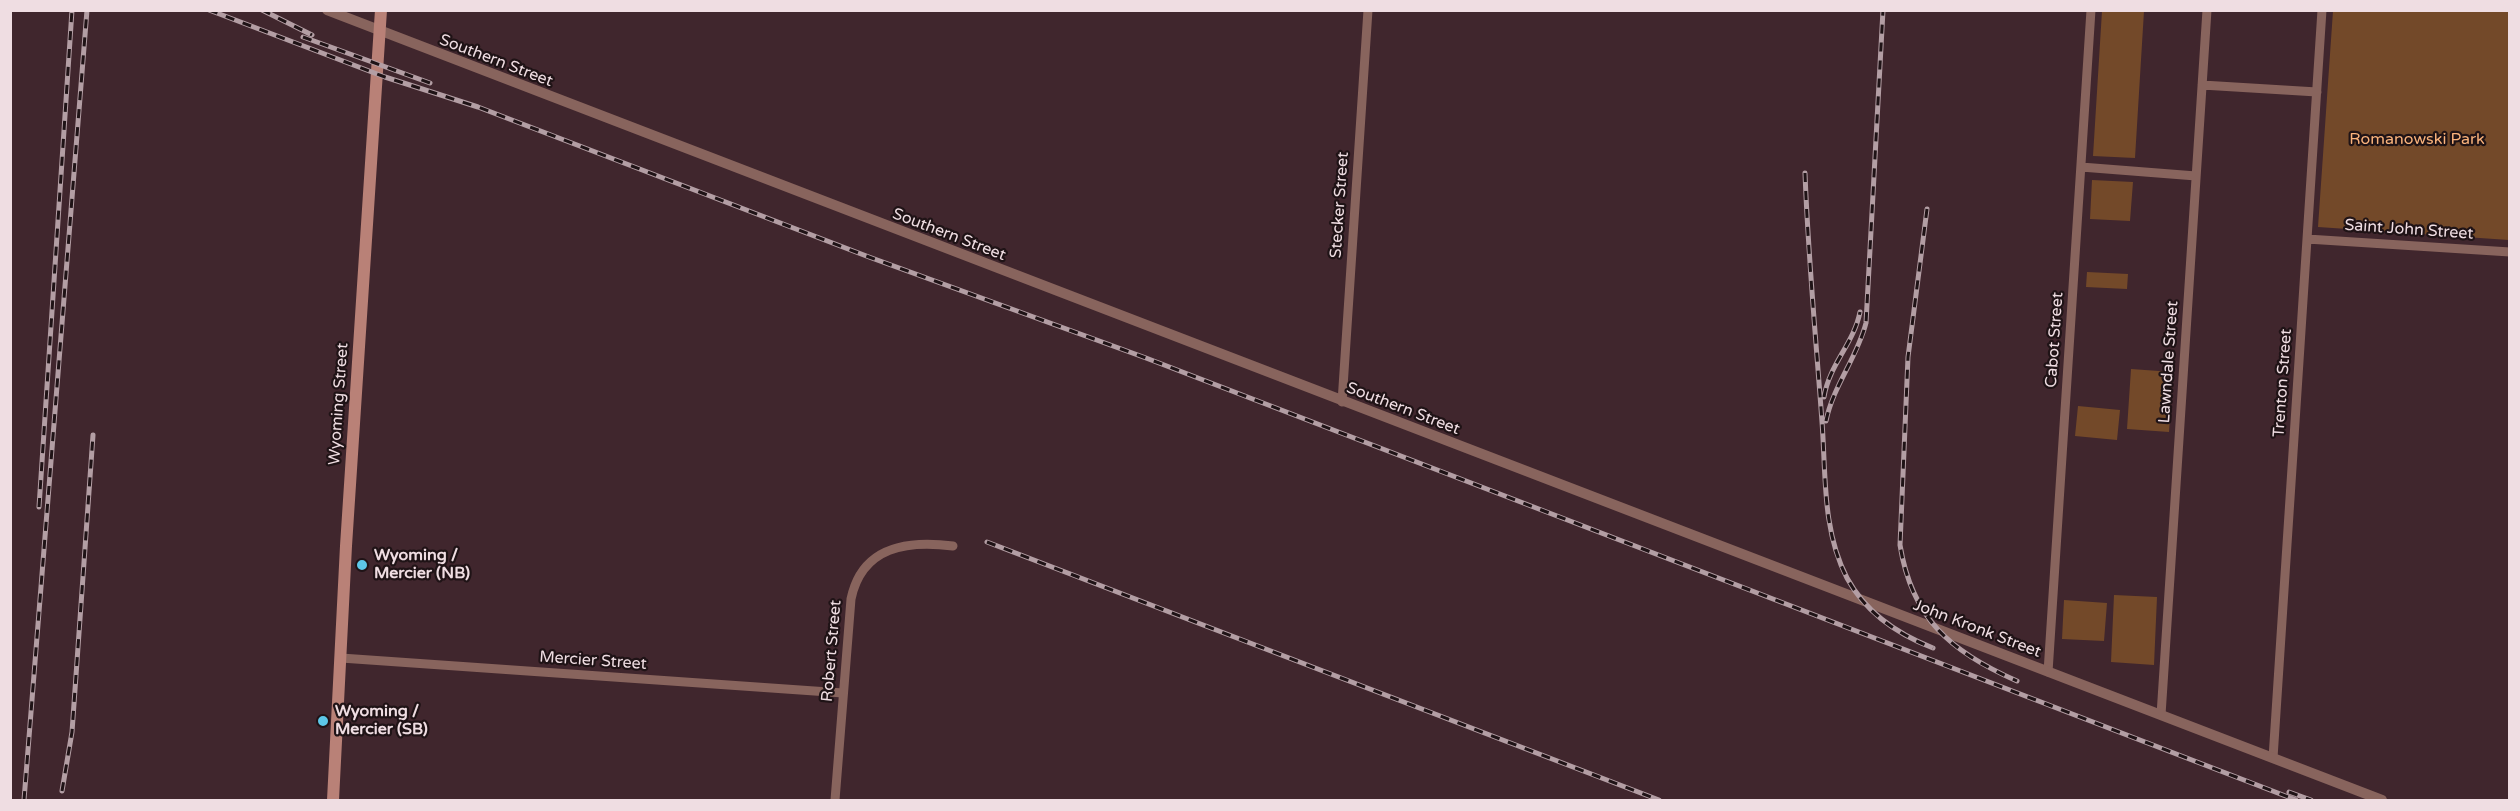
<!DOCTYPE html>
<style>
body{margin:0}
#map{position:relative;width:2520px;height:811px;overflow:hidden;background:#40262d;font-family:"Varela Round",sans-serif}
canvas{display:block}
.frame{position:absolute;inset:0;border:12px solid #efdde2;pointer-events:none}
</style>
<div id="map">
<canvas width="2520" height="811"></canvas>
<div class="frame"></div>
</div>
<script>
const context = document.querySelector('canvas').getContext('2d');
context.lineJoin = 'round';
function fill(path, color) {
  context.fillStyle = color;
  context.fill(path, 'evenodd');
}
function stroke(path, color, width, dash) {
  context.strokeStyle = color;
  context.lineWidth = width;
  context.lineCap = dash ? 'butt' : 'round';
  context.setLineDash(dash || []);
  context.stroke(path);
}
function write(font, color, halo, rows, align = 'center') {
  context.font = font + ' "Varela Round",sans-serif';
  context.lineWidth = 4.5;
  context.setLineDash([]);
  context.textBaseline = 'middle';
  context.strokeStyle = halo;
  context.fillStyle = color;
  for (const [text, x, y, turn = 0] of rows) {
    context.save();
    context.translate(x, y);
    context.rotate((+turn || 0) * Math.PI / 180);
    context.textAlign = isNaN(turn) ? turn : align;
    if (halo) context.strokeText(text, 0, 0);
    context.fillText(text, 0, 0);
    context.restore();
  }
}
fill(new Path2D(`
 M2102,11H2144L2135,158L2093,156Z
 M2333,11H2509V240L2318,227Z
 M2092,180L2133,182L2130,221L2090,219Z
 M2087,272L2128,274L2127,289L2086,287Z
 M2131,369L2173,372L2169,432L2127,429Z
 M2078,406L2120,410L2117,440L2075,436Z
 M2114,595L2157,597L2154,665L2111,662Z
 M2064,600L2107,603L2104,641L2062,639Z`), '#734929');
stroke(new Path2D(`
 M2202,85L2317,92
 M2081,167L2196,176
 M2307,239L2510,252
 M1342,402L1368,10
 M341,658L843,693
 M2048,672L2091,10
 M2161,715L2207,10
 M2273,758L2322,10
 M835,800L851,599C862,546 908,540 953,546`), '#88645d', 9);
stroke(new Path2D(`
 M327,10L2382,800`), '#88645d', 10);
stroke(new Path2D(`
 M333,800L346,546L381,10`), '#b98177', 12);
const rail = new Path2D(`
 M209,10L385,77L478,107L869,257L1146,358L2296,800
 M262,10L312,35
 M303,37L430,83
 M1805,173C1808,256 1816,339 1822,422C1826,474 1822,530 1847,578C1866,613 1897,634 1933,648
 M1927,209L1908,357L1900,545C1912,619 1951,652 2017,681
 M1824,397C1829,365 1854,343 1860,312
 M1826,421C1833,386 1857,358 1866,323L1883,10
 M39,507L72,10
 M987,542L1659,800
 M62,791L72,732L93,435
 M2289,792L2311,800
 M24,800L87,10`);
stroke(rail, '#b39ea4', 5);
stroke(rail, '#1f1316', 3, [9]);
for (const [x, y, r, color] of [
 [362,565,6,"#5dc7e8"],
 [323,721,6,"#5dc7e8"]
]) {
  const dot = new Path2D();
  dot.arc(x, y, r, 0, 2 * Math.PI);
  context.fillStyle = color;
  context.fill(dot);
  stroke(dot, '#1f1316', 2);
}
write('16px', '#efdde2', '#1f1316', [
 ["Southern Street",496,61,21],
 ["Stecker Street",1340,205,-86],
 ["Saint John Street",2409,230,4],
 ["Southern Street",949,235,21],
 ["Cabot Street",2055,340,-86],
 ["Lawndale Street",2169,362,-86],
 ["Trenton Street",2283,383,-86],
 ["Wyoming Street",339,404,-86],
 ["Southern Street",1403,409,21],
 ["John Kronk Street",1977,629,21],
 ["Robert Street",832,651,-85],
 ["Mercier Street",593,661,4]
]);
write('16px', '#fab37c', '#1f1316', [
 ["Romanowski Park",2417,140]
]);
write('bold 16px', '#efdde2', '#1f1316', [
 ["Wyoming /",374,556],
 ["Mercier (NB)",374,574],
 ["Wyoming /",335,712],
 ["Mercier (SB)",335,730]
], 'left');
</script>
